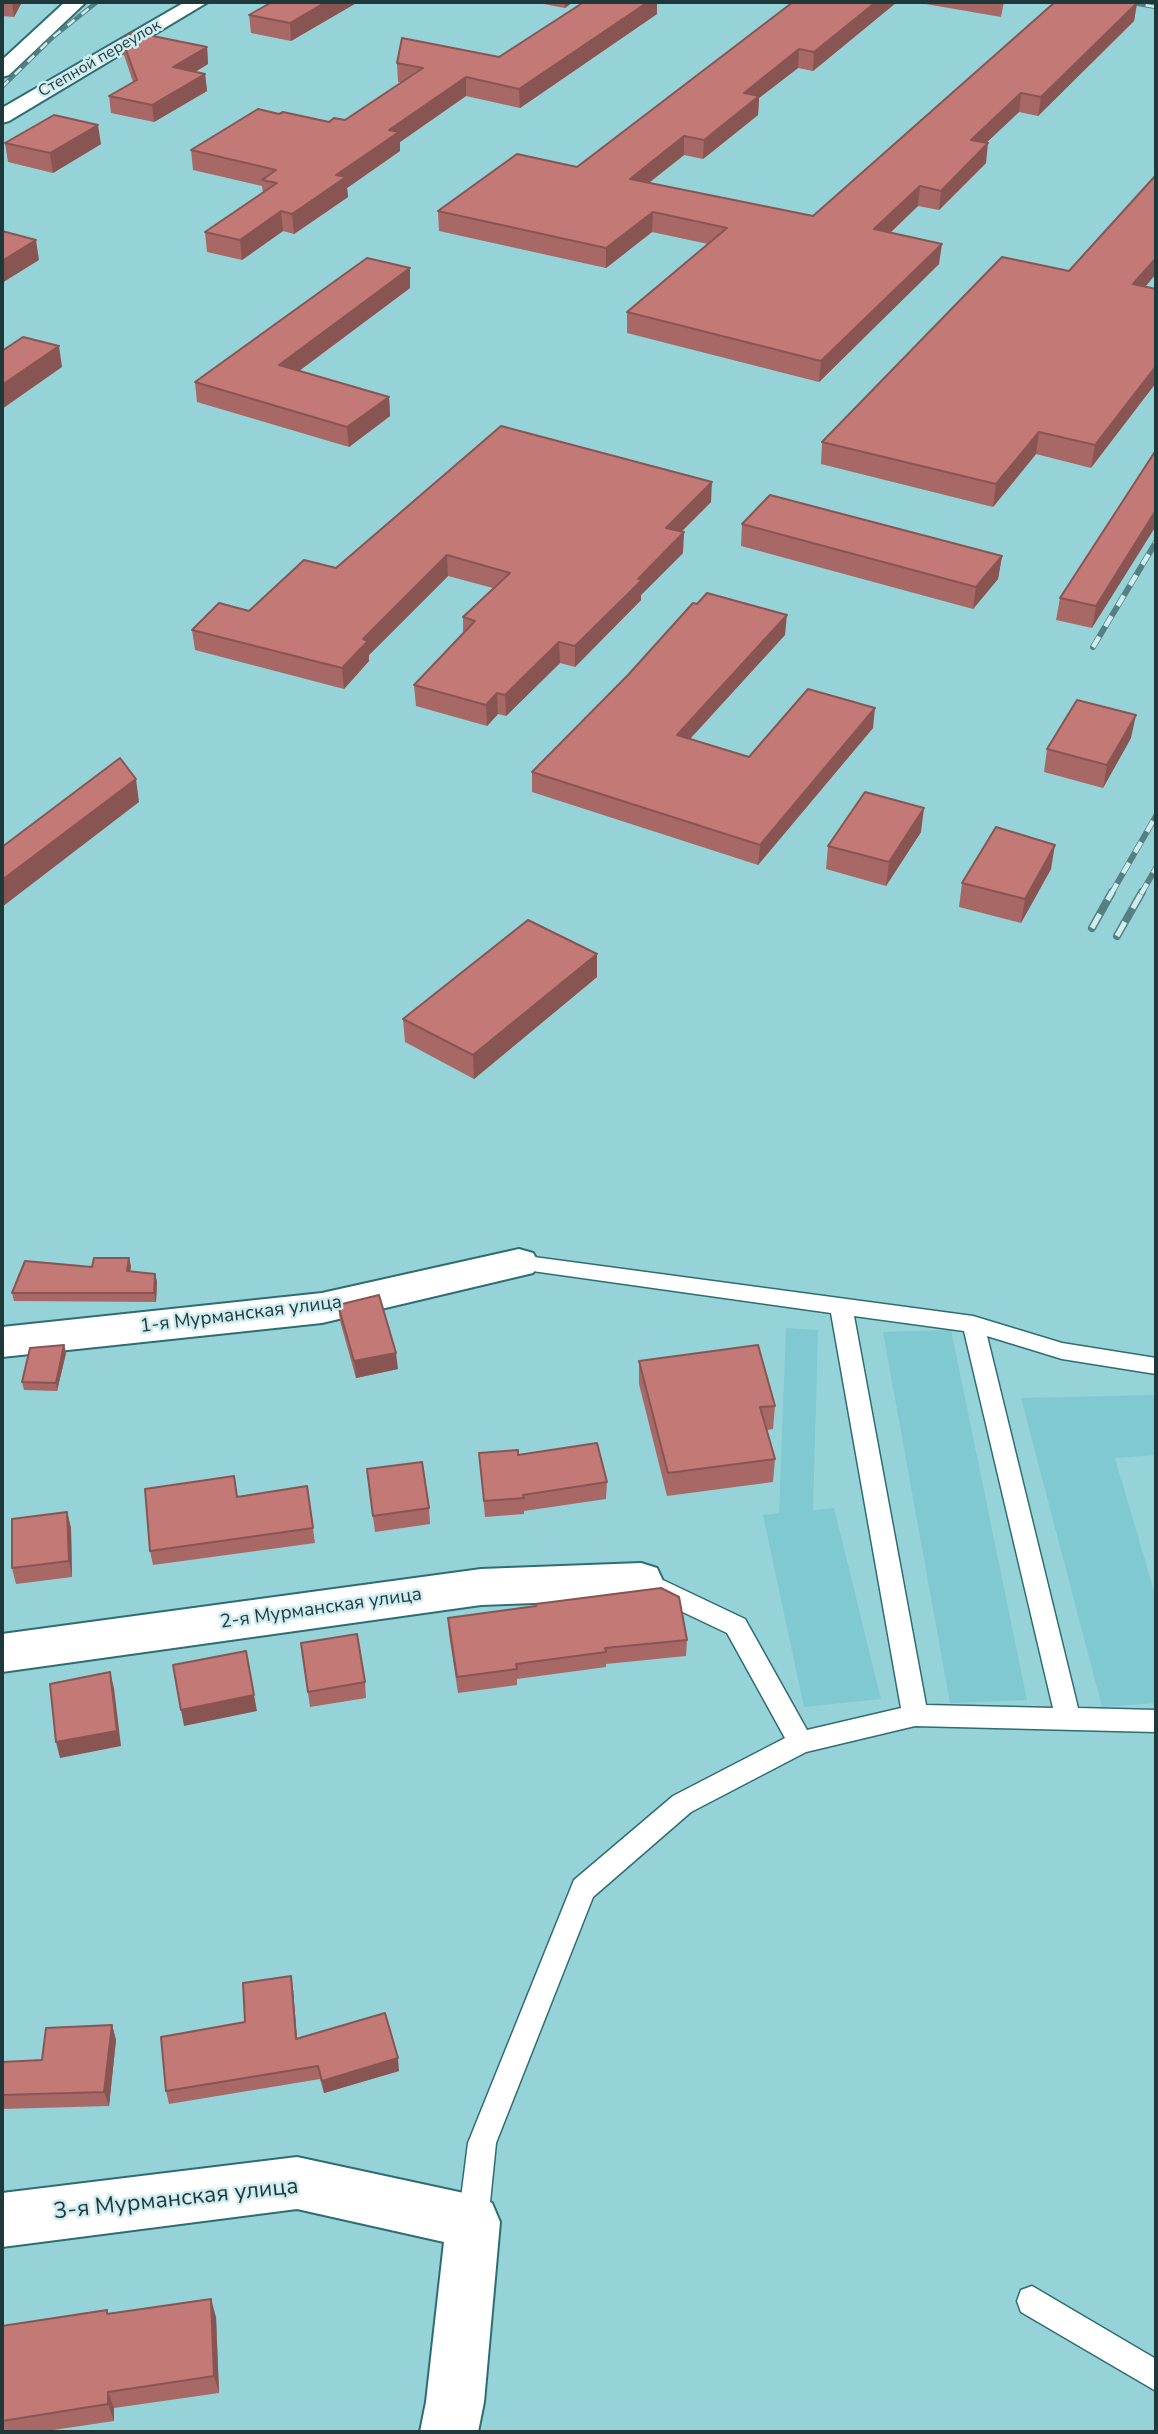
<!DOCTYPE html>
<meta charset="utf-8">
<style>
body{margin:0}
#map{position:relative;width:1158px;height:2434px;overflow:hidden;background:#95d3d8;font-family:"Nunito Sans",sans-serif}
canvas{display:block}
.frame{position:absolute;inset:0;border:4px solid #1f393b;pointer-events:none}
</style>
<div id="map">
<canvas width="1158" height="2434"></canvas>
<div class="frame"></div>
</div>
<script>
const context = document.querySelector('canvas').getContext('2d');
context.lineJoin = 'round';
function fill(path, color) {
  context.fillStyle = color;
  context.fill(path, 'evenodd');
}
function stroke(path, color, width, dash) {
  context.strokeStyle = color;
  context.lineWidth = width;
  context.lineCap = dash ? 'butt' : 'round';
  context.setLineDash(dash || []);
  context.stroke(path);
}
function write(font, color, halo, rows, align = 'center') {
  context.font = font + ' "Nunito Sans",sans-serif';
  context.lineWidth = 5;
  context.setLineDash([]);
  context.textBaseline = 'middle';
  context.strokeStyle = halo;
  context.fillStyle = color;
  for (const [text, x, y, turn = 0] of rows) {
    context.save();
    context.translate(x, y);
    context.rotate((+turn || 0) * Math.PI / 180);
    context.textAlign = isNaN(turn) ? turn : align;
    if (halo) context.strokeText(text, 0, 0);
    context.fillText(text, 0, 0);
    context.restore();
  }
}
fill(new Path2D(`
 M786,1328L818,1330L813,1510L834,1508L881,1699L804,1707L763,1515L779,1513Z
 M951,1330L1027,1700L950,1703L883,1332Z
 M1156,1395V1455L1115,1458L1156,1598V1703L1102,1707L1021,1398Z`), '#80c9d0');
const service = new Path2D(`
 M519,1255L973,1316L1062,1343L1156,1358V1374L1062,1359L987,1336L1078,1708L1156,1710V1732L915,1726L806,1752L691,1812L593,1897L496,2143L488,2222L483,2232L473,2237L463,2232L458,2222L468,2143L574,1880L673,1796L785,1738L727,1633L647,1595L644,1588L647,1581L656,1578L665,1581L745,1619L807,1730L901,1708L831,1313L511,1268L508,1263L511,1258ZM854,1316L964,1331L1053,1708L926,1705Z
 M1032,2286L1156,2359V2391L1021,2312L1017,2301L1021,2290Z`);
const minor = new Path2D(`
 M65,2H86L9,75L2,77V60Z
 M519,1249L533,1253L539,1263L533,1273L322,1323L2,1357V1327L322,1293Z
 M641,1563L657,1568L663,1581L657,1594L641,1599L481,1605L2,1672V1634L481,1569Z
 M297,2157L473,2195L492,2203L500,2222L484,2402L478,2432H420L426,2402L444,2242L297,2209L2,2247V2193Z`);
const primary = new Path2D(`
 M185,2H208L9,121L2,123V108Z`);
stroke(service, '#2f6d72', 3);
stroke(minor, '#2f6d72', 4);
stroke(primary, '#2f6d72', 4);
fill(service, '#fff');
fill(minor, '#fff');
fill(primary, '#fff');
const railFar2 = new Path2D(`
 M1128,2L1156,7
 M2,87L53,37L97,2`);
const railFar1 = new Path2D(`
 M1093,647L1156,542
 M1111,894L1156,816
 M1141,894L1156,868`);
const rail = new Path2D(`
 M1092,928L1112,892
 M1117,936L1142,892`);
stroke(railFar2, '#558083', 4.5);
stroke(railFar1, '#558083', 6);
stroke(rail, '#558083', 8);
stroke(railFar2, '#cfedf0', 2.5, [9]);
stroke(railFar1, '#cfedf0', 4.5, [12]);
stroke(rail, '#cfedf0', 5, [16]);
fill(new Path2D(`
 M2,2H22L14,17L2,16Z
 M272,2H358L291,41L251,33L249,15Z
 M533,2H573L565,8Z
 M584,2H657V14L520,108L466,96L400,142V151L347,188L348,197L294,234L283,231L242,260L207,252L205,232L263,193L262,186L193,170L191,150L279,114L329,122L345,120L402,82H398L397,63L499,57Z
 M793,2H897L813,71L798,68L759,98L758,115L703,159L684,155L649,183L813,216L1137,3L1134,21L1038,116L1019,112L986,143V163L939,210L918,206L890,233L939,264L819,382L627,333V312L708,244L652,232L606,268L439,231L438,211L577,167Z
 M914,2H1004L1001,17Z
 M122,39L207,47L208,64L195,72L205,74L207,91L154,122L111,113L109,96L133,82L124,55Z
 M5,143L101,144L53,173L8,162Z
 M1069,271L1145,287L1091,468L1036,454L993,507L821,464L822,442Z
 M410,288L299,371L389,397L390,416L349,447L197,402L195,382Z
 M1156,450L1092,628L1056,620L1060,598Z
 M711,502L681,532L683,553L641,595V600L575,667L560,663L506,716L498,714L487,726L416,706L414,685L463,633V617L493,588L448,576L369,655V661L344,689L195,650L192,630L249,611L336,568Z
 M742,524L1002,556L998,579L973,609L741,546Z
 M785,635L690,739L749,757L873,728L758,865L532,792V772Z
 M1131,738L1103,788L1044,772L1047,749Z
 M921,832L886,886L826,869L828,846Z
 M1051,869L1021,923L959,907L962,883Z
 M597,954V977L474,1079L405,1042L403,1019Z
 M131,1266L130,1271L155,1274L157,1282L156,1302L14,1301L12,1293L92,1267Z
 M338,1305L398,1369L356,1378L340,1321Z
 M64,1345L66,1353L57,1391L24,1390L22,1382Z
 M639,1361L775,1406L773,1429L767,1430L775,1459L773,1482L667,1496L639,1384Z
 M479,1453L518,1455L607,1482L606,1499L524,1511V1514L485,1517Z
 M367,1469L429,1508L430,1524L375,1532Z
 M307,1486L315,1543L153,1565L150,1551L237,1497Z
 M67,1512L71,1528L72,1577L16,1584L12,1568Z
 M448,1618L687,1640L686,1656L606,1664V1667L517,1679V1685L458,1693L449,1634Z
 M301,1643L365,1682L366,1698L310,1707Z
 M293,1989L297,2039L399,2071L324,2093L320,2079L169,2104L166,2091L245,2022Z
 M112,2025L116,2040L109,2106L2,2109V2062L42,2060Z
 M107,2310L108,2314L216,2317L219,2393L114,2408V2421L40,2432H2V2326Z`), '#a86865');
fill(new Path2D(`
 M12,2H22L14,17L12,3Z
 M326,2H358L291,41L290,23Z
 M565,2H573L565,8Z
 M648,2H657V14L520,108L519,89Z
 M876,2H897L813,71L814,52Z
 M1137,3L1134,21L1038,116L1041,97Z
 M207,47L208,64L175,84L173,67Z
 M799,49L798,68L759,98L758,115L703,159L704,140L744,93Z
 M205,74L207,91L154,122L152,105Z
 M466,77V96L400,142V151L347,188L348,197L294,234L292,214L389,130Z
 M1021,93L1019,112L969,159L971,140Z
 M98,125L101,144L53,173L50,153Z
 M684,136V155L629,198L630,179Z
 M988,143L986,163L939,210L941,191Z
 M920,186L918,206L873,249L874,229Z
 M281,211L283,231L242,260L240,240Z
 M653,212L652,232L606,268V248Z
 M36,240L39,260L2,283V261Z
 M942,244L939,264L819,382L821,361Z
 M1156,258V274L1129,306L1133,284Z
 M410,268V288L280,385L279,365Z
 M59,346L62,367L2,409V385Z
 M1156,366V383L1091,468L1095,445Z
 M389,397L390,416L349,447L347,427Z
 M1039,432L1036,454L993,507L996,484Z
 M712,482L711,502L665,548L666,528Z
 M1156,510V526L1092,628L1096,606Z
 M684,532L683,553L641,595V600L575,667V646L638,579Z
 M447,555L448,576L369,655V661L344,689L342,668L363,639Z
 M1002,556L998,579L973,609L976,587Z
 M787,615L785,635L676,754L677,735Z
 M559,642L560,663L506,716L505,695Z
 M497,693L498,714L487,726L486,705Z
 M875,708L873,728L758,865L760,845Z
 M1136,715L1131,738L1103,788L1107,765Z
 M136,779L139,802L2,907V880Z
 M924,808L921,832L886,886L889,862Z
 M1055,845L1051,869L1021,923L1025,899Z
 M597,954V977L474,1079L473,1055Z
 M129,1258L131,1266L129,1279L127,1271Z
 M155,1274L157,1282L156,1302L154,1293Z
 M64,1345L66,1353L57,1391L56,1383Z
 M396,1353L398,1369L356,1378L354,1361Z
 M67,1512L71,1528L72,1577L69,1561Z
 M110,1672L114,1688L121,1746L60,1758L56,1742Z
 M254,1695L257,1711L184,1726L181,1710Z
 M291,1976L293,1989L298,2052L296,2039Z
 M112,2025L116,2040L109,2106L104,2092Z
 M398,2058L399,2071L324,2093L322,2081Z
 M211,2299L216,2317L219,2393L214,2376Z
 M108,2392L114,2408V2421L108,2404Z`), '#885553');
const building = new Path2D(`
 M2,2H12V3H2Z
 M272,2H326L290,23L249,15Z
 M584,2H648L519,89L466,77L389,130L399,132L336,175L346,177L292,214L281,211L240,240L205,232L277,183L262,180L276,170L191,150L258,109L279,114L283,112L329,122L334,118L345,120L423,68L397,63L402,38L499,57Z
 M793,2H876L814,52L799,49L744,93L759,96L704,140L684,136L630,179L813,216L1055,2H1128L1137,3L1041,97L1021,93L971,140L988,143L941,191L920,186L874,229L942,244L821,361L627,312L727,228L653,212L606,248L438,211L517,154L577,167Z
 M133,32L207,47L173,67L205,74L152,105L109,96L137,80L122,39Z
 M54,115L98,125L50,153L5,143Z
 M1156,175V258L1133,284L1156,289V366L1095,445L1039,432L996,484L822,442L1002,257L1069,271Z
 M2,231L36,240L2,261Z
 M367,258L410,268L279,365L389,397L347,427L195,382Z
 M23,337L59,346L2,385V351Z
 M501,426L712,482L666,528L684,532L638,579L642,580L575,646L559,642L505,695L497,693L486,705L414,685L475,621L463,617L510,573L447,555L363,639L368,641L342,668L192,630L219,603L249,611L304,560L336,568Z
 M1156,450V510L1096,606L1060,598Z
 M770,495L1002,556L976,587L742,524Z
 M707,593L787,615L677,735L749,757L808,689L875,708L760,845L532,772L628,675L693,603L697,604Z
 M1077,700L1136,715L1107,765L1047,749Z
 M120,758L136,779L2,880V847Z
 M865,792L924,808L889,862L828,846Z
 M996,827L1055,845L1025,899L962,883Z
 M528,920L597,954L473,1055L403,1019Z
 M94,1258H129L127,1271L155,1274L154,1293H12L25,1261L92,1267Z
 M379,1295L396,1353L354,1361L338,1305Z
 M64,1345L56,1383L22,1382L30,1348Z
 M758,1345L775,1406L760,1407L775,1459L668,1473L639,1361Z
 M597,1443L607,1482L523,1495L524,1498L484,1501L479,1453L518,1450V1455Z
 M422,1462L429,1508L373,1516L367,1469Z
 M234,1476L237,1497L307,1486L313,1528L150,1551L145,1489Z
 M67,1512L69,1561L12,1568V1519Z
 M661,1588L679,1597L687,1640L605,1648L606,1652L516,1664L517,1669L457,1677L448,1618L536,1606V1604Z
 M357,1634L365,1682L308,1692L301,1643Z
 M246,1651L254,1695L181,1710L173,1665Z
 M110,1672L117,1731L56,1742L50,1684Z
 M291,1976L296,2039L385,2013L398,2058L322,2081L318,2066L166,2091L161,2037L245,2022L243,1983Z
 M112,2025L104,2092L2,2095V2062L42,2060L46,2028Z
 M211,2299L214,2376L108,2392V2404L2,2421V2326L107,2310V2314Z`);
fill(building, '#c37976');
stroke(building, '#885553', 2);
write('16px', '#1f393b', '#cfedf0', [
 ["Степной переулок",100,59,-30]
]);
write('19px', '#1f393b', '#cfedf0', [
 ["1-я Мурманская улица",241,1315,-7],
 ["2-я Мурманская улица",321,1609,-8]
]);
write('23px', '#1f393b', '#cfedf0', [
 ["3-я Мурманская улица",176,2200,-6]
]);
</script>
